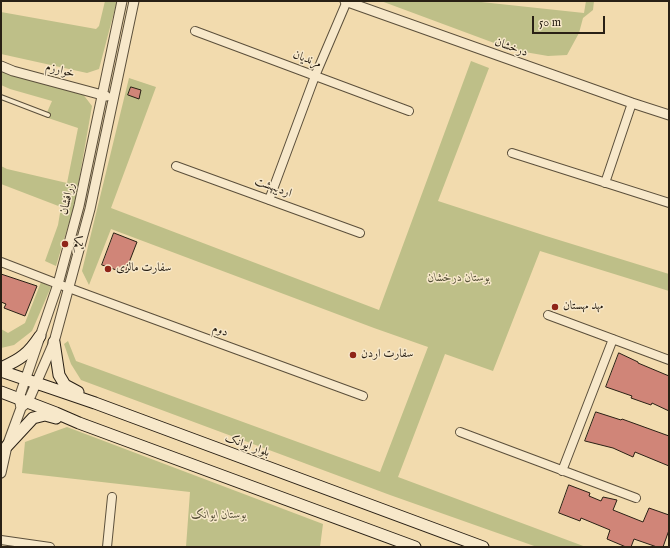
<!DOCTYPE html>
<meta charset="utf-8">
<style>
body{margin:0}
#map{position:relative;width:670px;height:548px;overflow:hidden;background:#f2dbae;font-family:"IM FELL English",serif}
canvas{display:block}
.frame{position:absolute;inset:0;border:2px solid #292015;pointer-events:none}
.scale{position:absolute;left:532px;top:16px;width:73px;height:18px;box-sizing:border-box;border:2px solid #292015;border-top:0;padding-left:5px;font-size:12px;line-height:14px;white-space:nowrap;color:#292015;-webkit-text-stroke:3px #f7e8ca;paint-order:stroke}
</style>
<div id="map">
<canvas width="670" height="548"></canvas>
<div class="frame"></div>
<div class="scale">50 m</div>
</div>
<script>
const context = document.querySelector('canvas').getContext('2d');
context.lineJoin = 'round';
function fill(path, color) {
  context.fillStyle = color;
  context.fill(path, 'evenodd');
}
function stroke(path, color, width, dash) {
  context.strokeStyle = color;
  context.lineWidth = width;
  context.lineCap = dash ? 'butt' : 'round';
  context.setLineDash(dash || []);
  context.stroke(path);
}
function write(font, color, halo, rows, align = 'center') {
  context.font = font + ' "IM FELL English",Amiri,serif';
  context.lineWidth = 3;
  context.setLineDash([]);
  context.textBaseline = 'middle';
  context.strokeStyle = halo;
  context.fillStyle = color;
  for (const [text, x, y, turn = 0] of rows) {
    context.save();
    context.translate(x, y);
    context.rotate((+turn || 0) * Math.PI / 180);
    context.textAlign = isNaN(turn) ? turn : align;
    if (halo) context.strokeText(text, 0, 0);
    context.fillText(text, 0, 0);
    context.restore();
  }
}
fill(new Path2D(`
 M105,1H117L99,69L87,73L1,54V12L96,29L99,26Z
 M381,1H472L584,13L586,1H594L593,10L583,18L579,33L567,55L548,56L513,50Z
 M471,61L489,68L438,201L546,236L669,274V291L540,251L493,371L445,354L398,477L586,547H537L390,495L81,380L71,364L64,344L68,341L76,361L380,472L428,347L374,328L111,229L89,285L82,271L129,78L156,87L111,208L379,310Z
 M1,68L82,93L92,106L75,203L56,266L45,261L58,225L61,207L1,184V166L7,169L67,183L78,128L45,117L52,101L10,89L1,85Z
 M41,282L51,287L32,331L14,345L1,348V329L8,333L25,323Z
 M67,427L323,524L320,547H186L190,492L22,473L25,442Z`), '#bebf88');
const building = new Path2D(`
 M131,87L141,90L139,99L128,95Z
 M114,233L137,242L125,273L102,265Z
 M1,274L37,286L25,316L4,308L6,304L1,302Z
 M619,353L638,362V363L669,376V411L652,403L651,405L631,398L632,396L606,387Z
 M596,412L621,420L622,419L669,436V466L635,452L633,457L613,448L585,441Z
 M569,485L590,493L589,496L601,501L603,497L617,500L613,510L643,522L649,508L669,515V530L663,547H657L634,539L631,547H626L607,539L610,530L581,518L580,521L559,513Z`);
fill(building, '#d08578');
stroke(building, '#292015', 1);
const service = new Path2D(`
 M1,97L48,115`);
const minor = new Path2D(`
 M195,31L409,111
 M512,153L669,203
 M176,166L360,233
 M605,183L632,103
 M269,200L315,76L347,1
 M1,262L58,284L363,396
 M548,315L669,360
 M460,432L636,498
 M562,471L613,339
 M1,540L50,547
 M107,547L112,497`);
const tertiary = new Path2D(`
 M345,1L632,103L669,115
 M1,66L13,71L106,96
 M23,406L28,402L54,342L90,209L134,1
 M1,473L7,446L21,408L19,398L58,284L79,206L122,1`);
const secondary = new Path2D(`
 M54,342L59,375L65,385L78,392
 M1,368C21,359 28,354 40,336
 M1,371L95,403L483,547
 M1,392L56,413L79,423L415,547
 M7,446L33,418L45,415L56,418`);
stroke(service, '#5b4f3b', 6);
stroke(minor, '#5b4f3b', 10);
stroke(tertiary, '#5b4f3b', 11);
stroke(secondary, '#292015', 13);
stroke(service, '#f7e8ca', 4);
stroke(minor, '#f7e8ca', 8);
stroke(tertiary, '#f7e8ca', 9);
stroke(secondary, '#f7e8ca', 11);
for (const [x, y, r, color] of [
 [65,244,4,"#8f2418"],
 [108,269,4,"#8f2418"],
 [555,307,4,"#8f2418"],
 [353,355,4,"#8f2418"]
]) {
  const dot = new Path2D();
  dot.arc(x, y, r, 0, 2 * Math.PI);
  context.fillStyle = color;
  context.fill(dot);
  stroke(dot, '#f7e8ca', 1.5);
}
write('12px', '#292015', '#f7e8ca', [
 ["درخشان",511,48,20],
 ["مرنديان",307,60,21],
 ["خوارزم",60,71,15],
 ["اردیبهشت",273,188,20],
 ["زرافشان",68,199,-77],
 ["دوم",220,331,20],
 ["بلوار ایوانک",247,446,20]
]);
write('12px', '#292015', '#f7e8ca', [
 ["یکم",73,244],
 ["سفارت مالزی",116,269],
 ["مهد مهستان",563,307],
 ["سفارت اردن",361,355]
], 'left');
write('italic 12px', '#565038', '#f7e8ca', [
 ["بوستان درخشان",459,279],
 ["بوستان ایوانک",219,516]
]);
</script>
